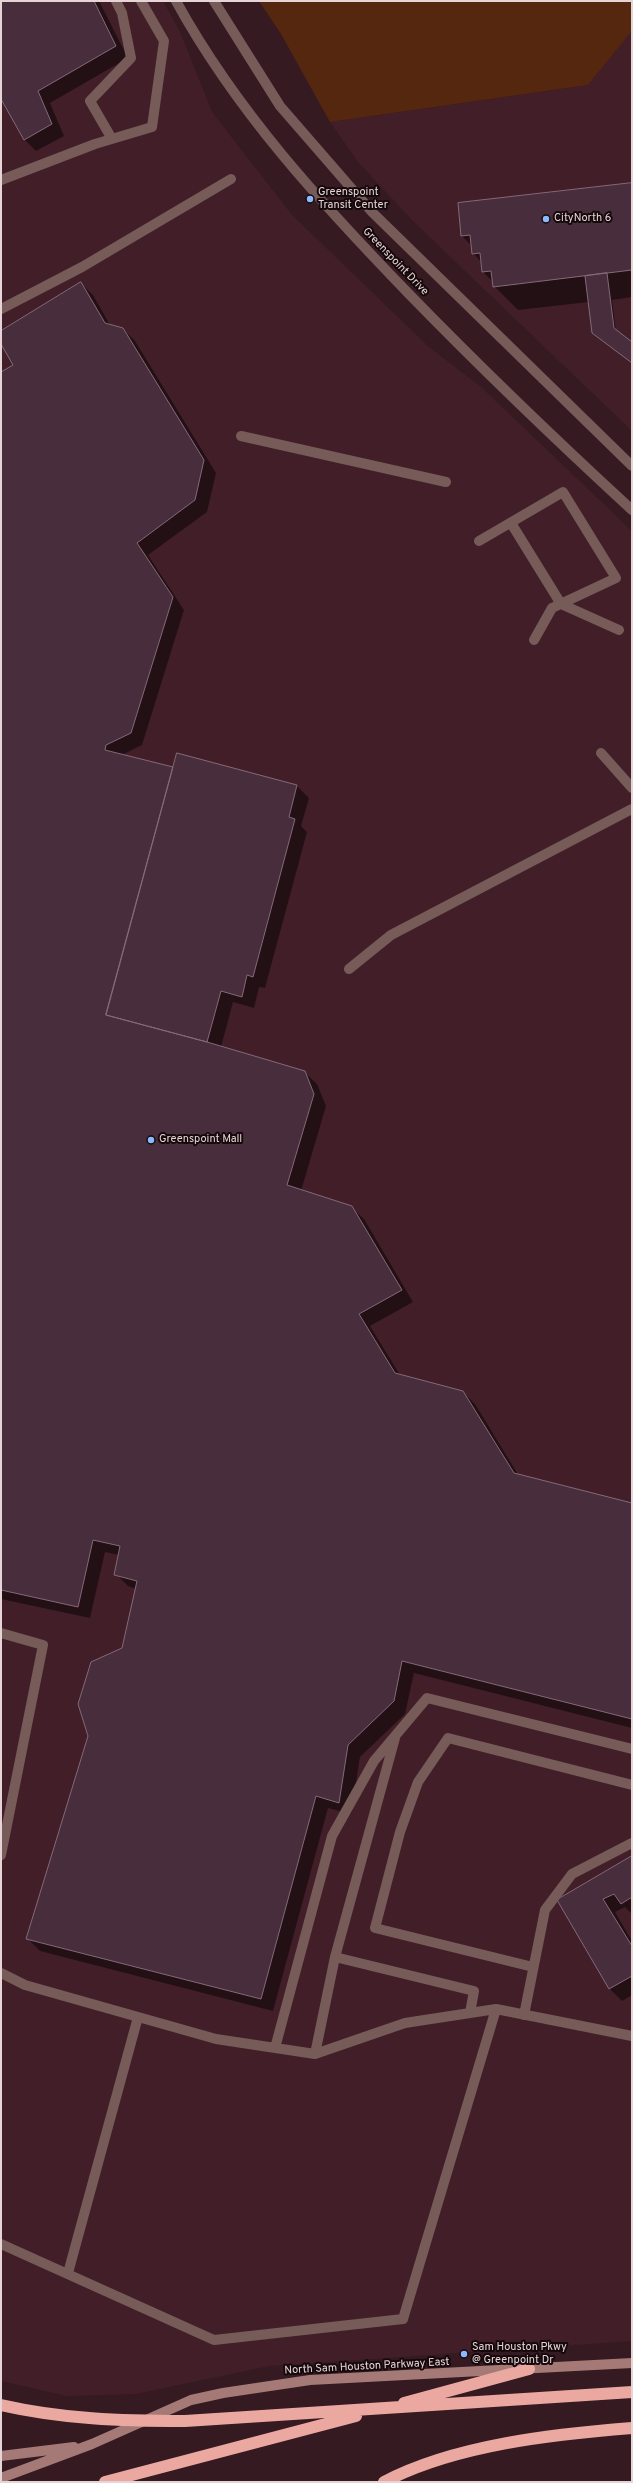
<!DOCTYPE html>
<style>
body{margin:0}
#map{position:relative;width:633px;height:2483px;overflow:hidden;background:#351a21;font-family:Overpass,sans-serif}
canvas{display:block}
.frame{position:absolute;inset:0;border:2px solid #e7d4d7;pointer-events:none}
</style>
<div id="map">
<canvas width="633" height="2483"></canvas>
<div class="frame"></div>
</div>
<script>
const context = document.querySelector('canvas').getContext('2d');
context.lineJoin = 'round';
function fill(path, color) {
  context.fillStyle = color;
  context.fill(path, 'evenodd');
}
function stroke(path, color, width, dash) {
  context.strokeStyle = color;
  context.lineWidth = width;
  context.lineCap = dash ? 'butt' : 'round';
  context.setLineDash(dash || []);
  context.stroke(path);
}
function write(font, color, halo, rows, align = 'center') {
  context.font = font + ' Overpass,sans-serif';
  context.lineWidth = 4;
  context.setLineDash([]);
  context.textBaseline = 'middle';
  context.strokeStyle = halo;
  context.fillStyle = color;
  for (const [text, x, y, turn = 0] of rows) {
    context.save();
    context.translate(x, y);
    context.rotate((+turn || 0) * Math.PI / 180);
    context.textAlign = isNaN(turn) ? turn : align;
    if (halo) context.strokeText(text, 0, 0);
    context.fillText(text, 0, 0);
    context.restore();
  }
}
fill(new Path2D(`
 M1,1H163L180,32L212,112L292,215L429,347L481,387L632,531V2341L269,2366L136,2394L67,2396L1,2381Z
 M632,31V431L413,221L358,162L330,122L588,85Z`), '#421f28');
fill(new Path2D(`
 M259,1H632V31L588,85L330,122L281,34Z`), '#54270e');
fill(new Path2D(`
 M1,1H99L128,58L50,103L64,136L36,151L24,139L1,97Z
 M632,184V297L612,300L616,331L632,344V363L589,302L518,310L494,286L493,282L483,272L482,263L473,253L472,246L462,236Z
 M81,283L93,295L110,325L122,328L135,341L216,473L207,512L148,555L184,610L142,745L122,755L173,768L177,754L297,786L309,798L301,826L307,832L265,988L259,987L254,1008L233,1002L221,1047L304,1072L317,1084L326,1106L301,1191L351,1207L364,1219L413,1302L370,1326L400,1375L462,1391L475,1404L519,1476L632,1504V1728L414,1673L405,1714L360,1757L351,1814L328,1808L273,2011L40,1951L28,1939L123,1648L136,1589L128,1586L116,1574L119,1555L105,1552L90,1618L1,1599V373L15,365L1,342V332Z
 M632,1857V1914L625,1907L615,1912L632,1941V1995L622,2001L610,1989L558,1900Z`), '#0007');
const building = new Path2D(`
 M1,1H94L116,46L38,91L52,124L24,140L1,99Z
 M632,183V270L493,287L491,271L482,272L480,253L472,254L470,235L461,236L458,203Z
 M607,273L614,328L632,342V363L592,333L585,276Z
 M81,282L105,323L123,328L204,460L195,500L137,543L173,597L131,733L106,745L105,750L173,767L106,1015L207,1042L305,1071L314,1094L287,1185L352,1206L402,1290L359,1314L395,1373L463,1391L514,1473L632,1503V1719L402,1661L394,1701L348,1745L339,1803L316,1796L261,1999L26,1939L88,1736L78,1704L91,1662L122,1648L137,1581L114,1575L120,1546L93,1540L78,1607L1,1590V372L13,365L1,344V331Z
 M177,753L297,785L289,817L295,819L253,977L247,975L242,997L221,991L207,1042L106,1015Z
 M632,1856V1897L621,1904L614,1894L603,1899L632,1946V1976L609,1989L557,1900Z`);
fill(building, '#482e3d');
stroke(building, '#856879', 1);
stroke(new Path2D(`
 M112,139L90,101L131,58L122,13L116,1
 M1,180L95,144L152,127L164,41L141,1
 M1,309L82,267L231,179
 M241,436L446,482
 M511,523L561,604L619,630
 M479,541L563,492L616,578L552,608L534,640
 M601,753L632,788
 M349,969L391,935L632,809
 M1,1633L43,1645L1,1855
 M395,1738L335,1957L474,1991L470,2013
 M533,1967L375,1928L400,1832L418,1782L448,1738L632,1785
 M1,1973L25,1985L216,2039L315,2054L405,2023L496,2009L632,2036
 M524,2015L545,1910L572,1874L632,1843
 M275,2048L332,1836L374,1761L427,1698L632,1749
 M315,2054L335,1957
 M1,2244L214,2340L403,2319L496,2009
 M68,2273L138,2017`), '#765b58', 10);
stroke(new Path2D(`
 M176,1C237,112 322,204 409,294C481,368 556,440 632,510
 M214,1L280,106L372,212L632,466`), '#765b58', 10);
stroke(new Path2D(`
 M1,2456L74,2447
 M1,2478L92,2444L191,2400L223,2393L310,2380L632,2363`), '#a57a76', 10);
stroke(new Path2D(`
 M404,2403L529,2369
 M1,2405C63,2419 121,2421 185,2421L632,2392
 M105,2482L356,2416
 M384,2482C454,2445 554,2434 632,2428`), '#eba8a1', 12);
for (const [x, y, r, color] of [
 [310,199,4,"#8cb9fc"],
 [546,219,4,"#8cb9fc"],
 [151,1140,4,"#8cb9fc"],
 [464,2354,4,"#8cb9fc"]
]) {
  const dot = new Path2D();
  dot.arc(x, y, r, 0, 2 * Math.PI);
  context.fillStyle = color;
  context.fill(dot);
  stroke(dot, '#15090b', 1.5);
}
write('11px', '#e7d4d7', '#15090b', [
 ["Greenspoint",318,193],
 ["Transit Center",318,206],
 ["CityNorth 6",554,219],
 ["Greenspoint Mall",159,1140],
 ["Sam Houston Pkwy",472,2348],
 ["@ Greenpoint Dr",472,2361]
], 'left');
write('11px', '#e7d4d7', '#15090b', [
 ["Greenspoint Drive",395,262,46],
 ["North Sam Houston Parkway East",367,2367,-3]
]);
</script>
